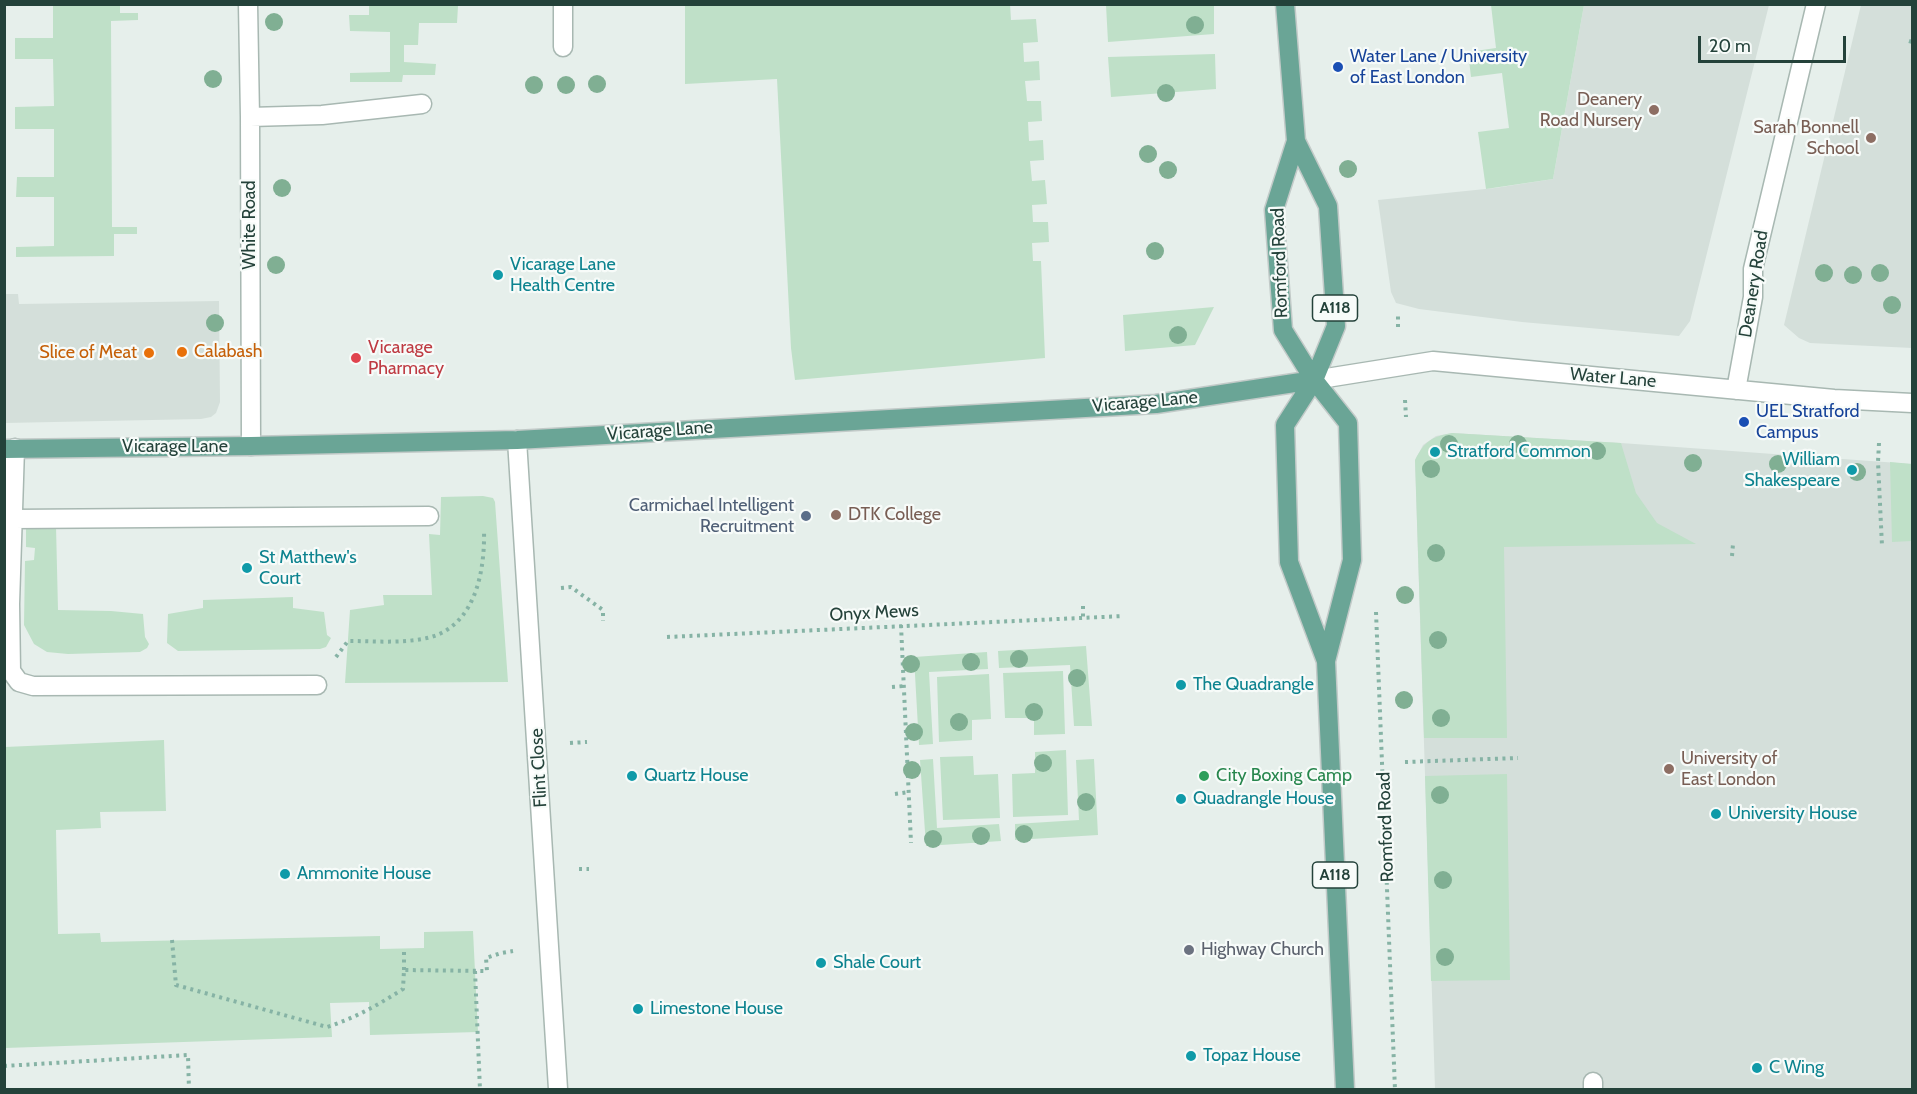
<!DOCTYPE html>
<style>
body{margin:0}
#map{position:relative;width:1917px;height:1094px;overflow:hidden;background:#e6efeb;font-family:Cabin,sans-serif}
canvas{display:block}
.frame{position:absolute;inset:0;border:6px solid #24423a;pointer-events:none}
.scale{position:absolute;left:1698px;top:36px;width:148px;height:27px;box-sizing:border-box;border:3px solid #24423a;border-top:0;padding-left:8px;font-size:18px;line-height:21px;white-space:nowrap;color:#24423a;-webkit-text-stroke:4px #f7fbf9;paint-order:stroke}
</style>
<div id="map">
<canvas width="1917" height="1094"></canvas>
<div class="frame"></div>
<div class="scale">20 m</div>
</div>
<script>
const context = document.querySelector('canvas').getContext('2d');
context.lineJoin = 'round';
function fill(path, color) {
  context.fillStyle = color;
  context.fill(path, 'evenodd');
}
function stroke(path, color, width, dash) {
  context.strokeStyle = color;
  context.lineWidth = width;
  context.lineCap = dash ? 'butt' : 'round';
  context.setLineDash(dash || []);
  context.stroke(path);
}
function write(font, color, halo, rows, align = 'center') {
  context.font = font + ' Cabin,sans-serif';
  context.lineWidth = 4.5;
  context.setLineDash([]);
  context.textBaseline = 'middle';
  context.strokeStyle = halo;
  context.fillStyle = color;
  for (const [text, x, y, turn = 0] of rows) {
    context.save();
    context.translate(x, y);
    context.rotate((+turn || 0) * Math.PI / 180);
    context.textAlign = isNaN(turn) ? turn : align;
    if (halo) context.strokeText(text, 0, 0);
    context.fillText(text, 0, 0);
    context.restore();
  }
}
fill(new Path2D(`
 M1584,5H1769L1690,321L1679,336L1522,322L1419,309L1396,303L1391,292L1378,200L1495,188L1553,179Z
 M1861,5H1912V348L1810,343L1799,338L1784,325Z
 M4,294H18L19,304L219,301L220,402L216,413L211,417L201,419L5,423Z
 M1452,433L1621,443L1912,464V1089H1435L1415,461L1423,445L1436,436Z`), '#d4dfda');
fill(new Path2D(`
 M1010,4L1011,20L1036,19L1038,42L1023,43L1024,62L1039,61L1040,80L1025,81L1027,101H1041L1042,121L1028,122L1029,141L1043,140L1044,160L1030,161L1032,181L1045,180L1047,204L1032,205L1033,222H1048L1049,242L1032,243L1033,261H1041L1045,358L795,380L791,348L777,79L685,84V5Z
 M53,5H120V13H138V20L111,21L112,227H137V234H114V256L16,257V247L54,246V197H16L17,177H54V129H15V107L54,106L53,59H15V38H53Z
 M439,5L458,6L457,23H419L418,45H404V62L436,64L435,75H403L402,82H350V73L390,72V32L350,31L349,15H369V5Z
 M1106,5H1214V34L1108,42Z
 M1491,5H1584L1553,179L1486,189L1478,132L1509,128L1502,73L1471,77L1468,52L1496,48Z
 M1215,54L1216,89L1111,97L1108,57Z
 M1214,307L1195,345L1125,351L1123,315Z
 M1452,433L1621,443L1636,493L1657,523L1696,544L1504,547L1507,738H1424L1415,460C1425,441 1431,437 1452,433Z
 M1890,462L1912,464V541L1892,542Z
 M483,496L493,498L495,502L508,682L345,683L350,610L384,605L383,595H432L429,534L440,535L441,497Z
 M26,526H56L58,610L111,611L143,614L145,637L149,644L147,648L140,652L68,654L47,652L34,644L24,625L25,561L34,560L35,548L26,547Z
 M293,597V608L324,612L327,635L331,638L326,647L320,649L178,651L167,643L168,614L203,608V600Z
 M1086,646L1092,726H1074L1070,665L999,668L998,651Z
 M987,652L988,669L929,672L933,744L919,745L914,657Z
 M1063,671L1065,734L1034,735V718H1005L1003,673Z
 M989,674L991,719L972,720V740L939,742L937,677Z
 M164,740L166,811L100,812L101,828L56,830L58,934L100,933L101,942L380,936V949L424,948V932L473,931L478,1032L370,1035L369,1002L330,1003L332,1037L5,1048V747Z
 M1066,750L1068,815L1013,817L1012,774L1035,773V752Z
 M973,756L974,775L998,774L1000,818L943,820L940,757Z
 M933,759L937,828L999,824L1001,841L926,846L920,760Z
 M1094,759L1098,835L1015,840V824L1079,820L1076,760Z
 M1507,774L1510,980L1431,981L1425,776Z`), '#bfe0c8');
const minor = new Path2D(`
 M248,4L250,117L251,446
 M563,47V4
 M250,117L322,115L422,104
 M1314,380L1433,361L1834,399L1912,403
 M1736,390L1753,297V269L1816,4
 M517,440L558,1089
 M15,448L10,604L11,671L19,682L33,686L317,685
 M13,519L429,516
 M1593,1082V1090`);
const major = new Path2D(`
 M1285,4L1296,141L1328,206L1336,326L1314,380L1285,425L1289,562L1326,661
 M1296,141L1274,210L1283,330L1314,380L1348,423L1352,560L1326,661L1345,1090
 M4,449L251,446L517,440L1156,404L1314,380`);
stroke(minor, '#a8b8b2', 21);
stroke(major, '#c2cac8', 21);
stroke(new Path2D(`
 M1909,41L1912,42
 M1398,327V315
 M1405,400L1406,417
 M1879,443L1878,462L1882,546
 M1732,556L1733,544
 M561,588L571,587L603,610V621
 M1083,606V617
 M1376,612L1395,1090
 M901,625L911,843
 M667,637L1124,616
 M336,657L348,641C375,641 405,644 431,637C476,624 485,570 484,530
 M892,687L904,686
 M570,743L587,742
 M1405,762L1518,758
 M895,794L909,792
 M579,869H589
 M172,940L176,985L327,1027C355,1018 378,1005 403,989L404,970L487,971L486,958L501,953L513,951
 M404,970V949
 M475,971L480,1090
 M4,1066L188,1055L189,1090`), '#86b3a5', 4, [3, 4.5]);
stroke(minor, '#fff', 18);
stroke(major, '#6aa596', 18);
context.fillStyle = '#80af93';
for (const [x, y] of [
 [274,22],
 [1195,25],
 [213,79],
 [597,84],
 [534,85],
 [566,85],
 [1166,93],
 [1148,154],
 [1348,169],
 [1168,170],
 [282,188],
 [1155,251],
 [276,265],
 [1824,273],
 [1880,273],
 [1853,275],
 [1892,305],
 [215,323],
 [1178,335],
 [1449,444],
 [1518,444],
 [1597,451],
 [1693,463],
 [1778,464],
 [1431,469],
 [1857,472],
 [1436,553],
 [1405,595],
 [1438,640],
 [1019,659],
 [971,662],
 [911,664],
 [1077,678],
 [1404,700],
 [1034,712],
 [1441,718],
 [959,722],
 [914,732],
 [1043,763],
 [912,770],
 [1440,795],
 [1086,802],
 [1024,834],
 [981,836],
 [933,839],
 [1443,880],
 [1445,957]
]) {
  context.beginPath();
  context.arc(x, y, 9, 0, 2 * Math.PI);
  context.fill();
}
for (const [x, y, r, color] of [
 [1338,67,6,"#1a4fb4"],
 [1654,110,6,"#8d6e63"],
 [1871,138,6,"#8d6e63"],
 [498,275,6,"#0f9aa8"],
 [182,352,6,"#e8710a"],
 [149,353,6,"#e8710a"],
 [356,358,6,"#e0444e"],
 [1744,422,6,"#1a4fb4"],
 [1435,452,6,"#0f9aa8"],
 [1852,470,6,"#0f9aa8"],
 [836,515,6,"#8d6e63"],
 [806,516,6,"#5c6f8a"],
 [247,568,6,"#0f9aa8"],
 [1181,685,6,"#0f9aa8"],
 [1669,769,6,"#8d6e63"],
 [632,776,6,"#0f9aa8"],
 [1204,776,6,"#2e9e5b"],
 [1181,799,6,"#0f9aa8"],
 [1716,814,6,"#0f9aa8"],
 [285,874,6,"#0f9aa8"],
 [1189,950,6,"#6b7280"],
 [821,963,6,"#0f9aa8"],
 [638,1009,6,"#0f9aa8"],
 [1191,1056,6,"#0f9aa8"],
 [1757,1068,6,"#0f9aa8"]
]) {
  const dot = new Path2D();
  dot.arc(x, y, r, 0, 2 * Math.PI);
  context.fillStyle = color;
  context.fill(dot);
  stroke(dot, '#f7fbf9', 2);
}
for (const [x, y, w] of [
 [1335,308,45],
 [1335,875,45]
]) {
  const box = new Path2D();
  box.roundRect(x - w / 2, y - 13, w, 26, 4.5);
  context.fillStyle = '#f7fbf9';
  context.fill(box);
  stroke(box, '#24423a', 1.5);
}
write('bold 16px', '#24423a', null, [
 ["A118",1335,308],
 ["A118",1335,875]
]);
write('18px', '#164399', '#f7fbf9', [
 ["Water Lane / University",1350,57],
 ["of East London",1350,78],
 ["UEL Stratford",1756,412],
 ["Campus",1756,433]
], 'left');
write('18px', '#785e54', '#f7fbf9', [
 ["Deanery",1642,100],
 ["Road Nursery",1642,121],
 ["Sarah Bonnell",1859,128],
 ["School",1859,149],
 ["DTK College",848,515,"left"],
 ["University of",1681,759,"left"],
 ["East London",1681,780,"left"]
], 'right');
write('18px', '#24423a', '#f7fbf9', [
 ["White Road",250,225,-90],
 ["Romford Road",1280,263,-92],
 ["Deanery Road",1754,284,-81],
 ["Water Lane",1613,378,5],
 ["Vicarage Lane",1145,402,-5],
 ["Vicarage Lane",660,431,-4],
 ["Vicarage Lane",175,447],
 ["Onyx Mews",874,613,-3],
 ["Flint Close",539,768,-93],
 ["Romford Road",1386,827,-92]
]);
write('18px', '#0d838f', '#f7fbf9', [
 ["Vicarage Lane",510,265],
 ["Health Centre",510,286],
 ["Stratford Common",1447,452],
 ["William",1840,460,"right"],
 ["Shakespeare",1840,481,"right"],
 ["St Matthew's",259,558],
 ["Court",259,579],
 ["The Quadrangle",1193,685],
 ["Quartz House",644,776],
 ["Quadrangle House",1193,799],
 ["University House",1728,814],
 ["Ammonite House",297,874],
 ["Shale Court",833,963],
 ["Limestone House",650,1009],
 ["Topaz House",1203,1056],
 ["C Wing",1769,1068]
], 'left');
write('18px', '#be3a42', '#f7fbf9', [
 ["Vicarage",368,348],
 ["Pharmacy",368,369]
], 'left');
write('18px', '#c56008', '#f7fbf9', [
 ["Calabash",194,352],
 ["Slice of Meat",137,353,"right"]
], 'left');
write('18px', '#4e5e75', '#f7fbf9', [
 ["Carmichael Intelligent",794,506],
 ["Recruitment",794,527]
], 'right');
write('18px', '#27864d', '#f7fbf9', [
 ["City Boxing Camp",1216,776]
], 'left');
write('18px', '#5b616d', '#f7fbf9', [
 ["Highway Church",1201,950]
], 'left');
</script>
